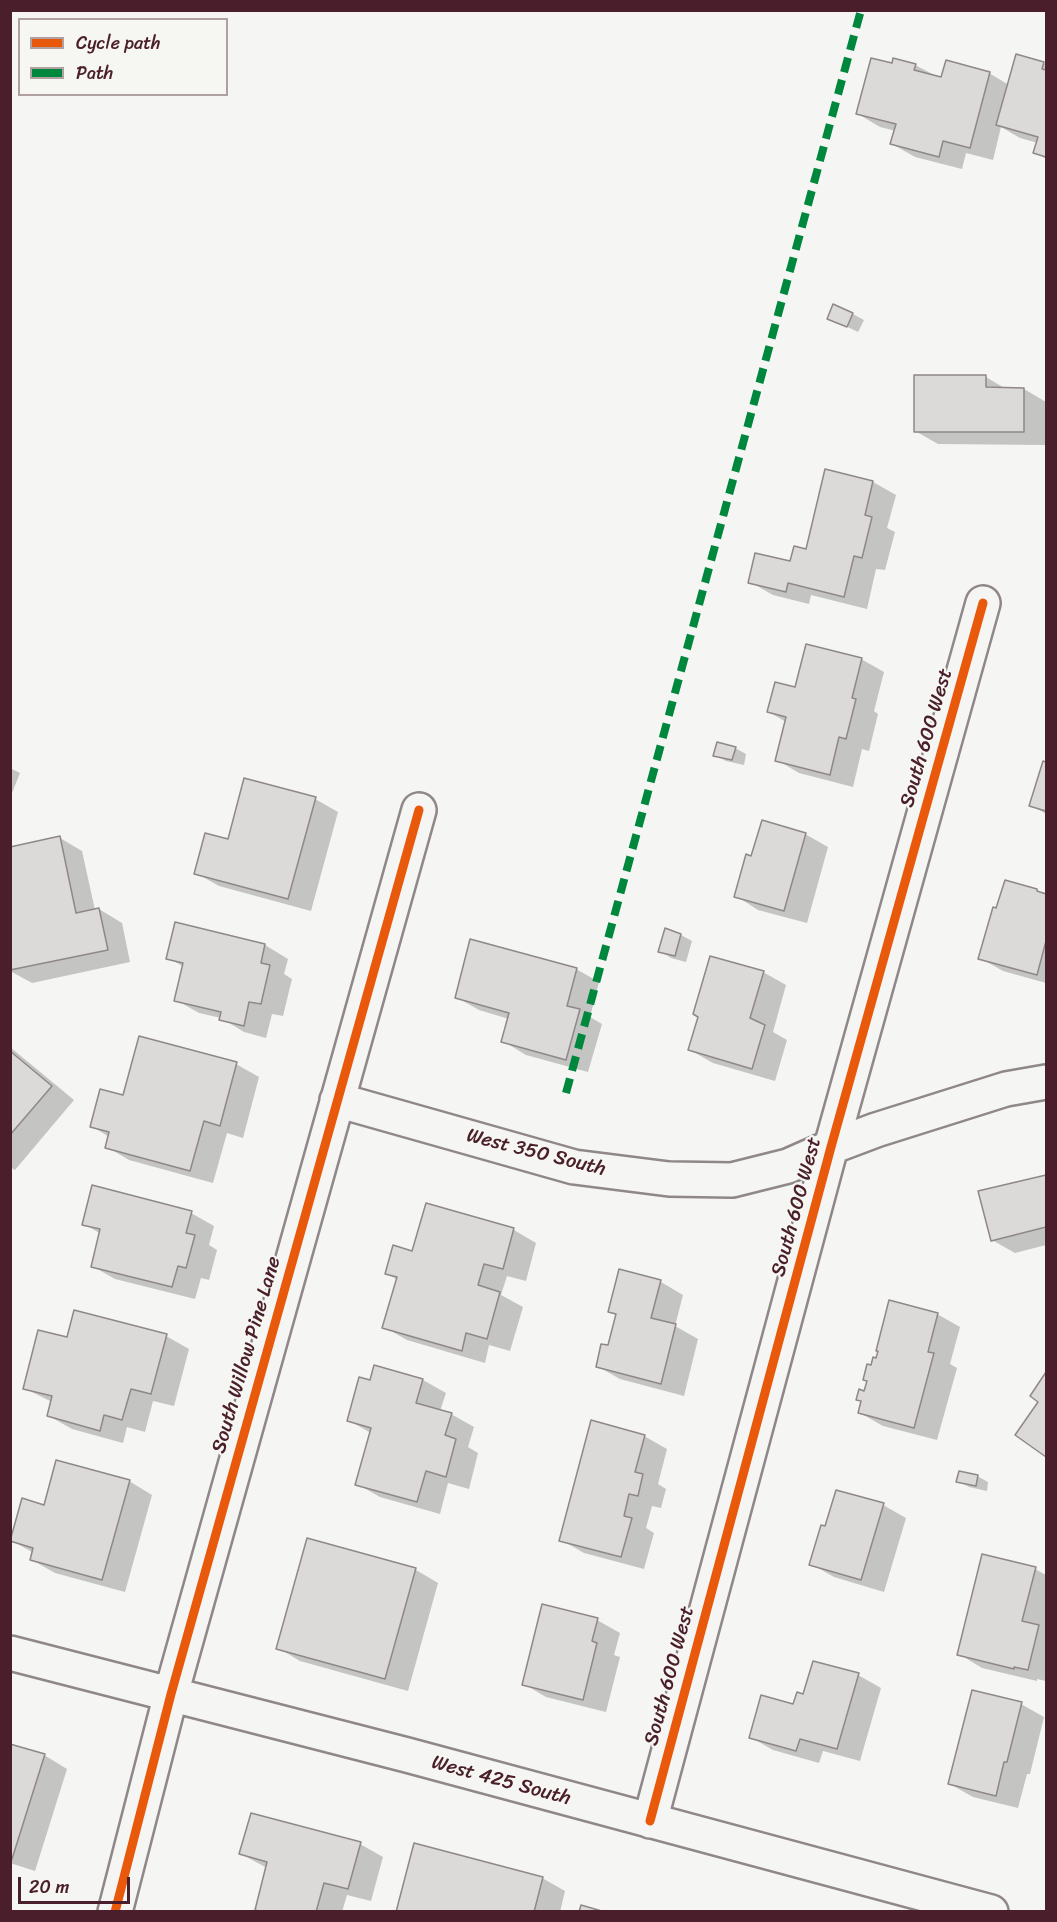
<!DOCTYPE html>
<style>
body{margin:0}
#map{position:relative;width:1057px;height:1922px;overflow:hidden;background:#f5f5f3;font-family:Sriracha,sans-serif}
canvas{display:block}
.frame{position:absolute;inset:0;border:12px solid #4a1f2b;pointer-events:none}
.legend{position:absolute;left:18px;top:18px;width:210px;height:78px;box-sizing:border-box;background:#f6f6f2;border:2px solid #b1a0a2;margin:0;padding:8px 10px;list-style:none;font-size:18px;color:#4a1f2b}
.legend li{display:flex;align-items:center;gap:12px;height:30px}
.legend b{width:30px;border:2px solid #b1a0a2}
.scale{position:absolute;left:18px;top:1877px;width:112px;height:27px;box-sizing:border-box;border:3px solid #4a1f2b;border-top:0;padding-left:8px;font-size:18px;line-height:21px;white-space:nowrap;color:#4a1f2b;-webkit-text-stroke:4px #f6f6f2;paint-order:stroke}
</style>
<div id="map">
<canvas width="1057" height="1922"></canvas>
<div class="frame"></div>
<ul class="legend">
<li><b style="height:8px;background:#e8590c"></b>Cycle path</li>
<li><b style="height:8px;background:#00873e"></b>Path</li>
</ul>
<div class="scale">20 m</div>
</div>
<script>
const context = document.querySelector('canvas').getContext('2d');
context.lineJoin = 'round';
function fill(path, color) {
  context.fillStyle = color;
  context.fill(path, 'evenodd');
}
function stroke(path, color, width, dash) {
  context.strokeStyle = color;
  context.lineWidth = width;
  context.lineCap = dash ? 'butt' : 'round';
  context.setLineDash(dash || []);
  context.stroke(path);
}
function write(font, color, halo, rows, align = 'center') {
  context.font = font + ' Sriracha,sans-serif';
  context.lineWidth = 4.5;
  context.setLineDash([]);
  context.textBaseline = 'middle';
  context.strokeStyle = halo;
  context.fillStyle = color;
  for (const [text, x, y, turn = 0] of rows) {
    context.save();
    context.translate(x, y);
    context.rotate((+turn || 0) * Math.PI / 180);
    context.textAlign = isNaN(turn) ? turn : align;
    if (halo) context.strokeText(text, 0, 0);
    context.fillText(text, 0, 0);
    context.restore();
  }
}
fill(new Path2D(`
 M1044,63L1046,65V159L1035,152L1038,143L1020,138L1001,127L993,160L966,153L962,169L915,157L892,144L896,131L880,127L858,114L893,65H915L942,79L989,73L1009,85Z
 M853,314L864,320L858,332L829,318Z
 M986,377L1006,389H1024L1046,402V445L938,444L915,431Z
 M827,471L873,482L896,495L887,528L895,532L885,570L876,569L867,609L811,595L809,604L773,595L750,582L791,563L807,551Z
 M861,659L884,672L874,711L878,714L869,751L862,749L853,787L799,773L777,760L786,722L769,712L796,689Z
 M735,748L746,754L744,765L726,761L715,755Z
 M1044,763L1046,764V814L1031,805Z
 M10,768L20,773L10,798Z
 M315,799L338,812L311,911L219,886L196,873Z
 M805,834L828,847L807,923L758,910L736,896L752,858Z
 M60,838L82,851L95,910L99,909L122,923L130,962L32,983L10,971V848Z
 M1006,881L1046,895V983L1003,971L980,958Z
 M176,924L265,945L288,959L284,974L292,979L283,1016L272,1014L266,1038L244,1032L221,1018L199,1013L176,1000L184,967L168,958Z
 M666,930L681,935L692,941L686,962L671,958L660,951Z
 M576,969L599,982L590,1017L602,1024L588,1072L526,1055L503,1041L509,1019L479,1010L456,997Z
 M763,972L786,985L773,1032L787,1040L775,1081L713,1063L690,1050Z
 M10,1047L74,1100L15,1170L10,1167Z
 M236,1064L259,1077L243,1138L227,1133L213,1183L129,1160L107,1147L109,1137L92,1126L124,1097Z
 M1046,1176V1245L1015,1253L992,1240L980,1193Z
 M427,1205L514,1230L536,1243L526,1281L507,1276L501,1295L523,1307L510,1351L489,1345L485,1363L407,1340L384,1327L398,1280L387,1274L413,1253Z
 M191,1213L214,1226L209,1245L217,1250L209,1280L201,1278L195,1299L115,1279L92,1266L101,1234L84,1224Z
 M620,1271L661,1282L683,1295L675,1326L698,1339L684,1396L620,1379L597,1366L609,1347L617,1316L609,1311Z
 M937,1314L960,1327L950,1364L957,1368L937,1440L883,1426L860,1413L863,1402L858,1399L865,1393L877,1360Z
 M166,1336L189,1349L174,1406L153,1401L145,1432L127,1427L123,1443L72,1429L49,1416L52,1402L24,1388L68,1339Z
 M375,1367L423,1380L446,1393L440,1411L451,1414L474,1427L468,1447L478,1453L469,1489L448,1483L440,1514L380,1497L357,1484L371,1433L348,1420L371,1382Z
 M1046,1375V1455L1017,1434L1040,1402L1032,1396Z
 M644,1436L667,1449L658,1484L666,1489L661,1508L652,1506L646,1528L654,1533L644,1569L584,1553L561,1540Z
 M977,1476L988,1482L987,1491L969,1487L958,1481Z
 M129,1481L152,1495L125,1592L55,1573L32,1560L34,1553L12,1541L45,1507Z
 M883,1505L906,1518L884,1592L834,1577L811,1564Z
 M308,1540L416,1570L438,1583L408,1691L300,1661L278,1648Z
 M1035,1569L1046,1575V1681L1037,1679V1681L982,1668L959,1654Z
 M597,1620L620,1633L614,1655L620,1657L606,1712L546,1697L524,1684Z
 M858,1675L881,1688L860,1761L823,1751L819,1763L773,1750L750,1737L795,1706L804,1696Z
 M1021,1704L1044,1717L1030,1774H1027L1018,1808L973,1797L950,1784Z
 M10,1745L44,1755L67,1769L35,1871L10,1863Z
 M360,1844L383,1857L371,1901L347,1895L342,1912H261L267,1868L241,1854Z
 M542,1878L565,1891L560,1912H398Z`), '#0003');
const building = new Path2D(`
 M1016,54L1044,62L1042,69L1046,70V157L1033,153L1038,137L996,125Z
 M871,58L892,63L893,58L916,64L914,70L941,77L946,60L990,72L970,148L943,141L939,157L890,144L896,124L856,114Z
 M833,304L853,313L847,327L827,319Z
 M914,375H986V387L1024,388V432H914Z
 M825,469L873,481L865,515L872,517L862,558L854,556L844,597L788,583L786,592L748,583L755,553L790,561L794,546L806,549Z
 M806,644L862,658L852,698L856,699L846,739L839,737L830,775L775,761L786,717L767,712L775,682L795,687Z
 M717,742L736,747L732,760L713,756Z
 M1043,761L1046,762V811L1029,806Z
 M244,778L316,797L288,899L194,874L205,833L228,839Z
 M762,820L806,833L784,911L734,897L746,854L751,856Z
 M60,836L76,913L99,908L108,950L10,970V847Z
 M1005,880L1037,889V891L1046,894V941L1037,975L978,959L993,907L996,908Z
 M175,922L265,944L261,963L270,965L261,1004L249,1002L244,1026L219,1020L221,1012L174,1001L183,963L166,959Z
 M665,928L681,934L675,956L658,952Z
 M470,939L577,968L567,1006L580,1009L566,1060L501,1042L509,1013L455,998Z
 M710,956L764,971L750,1018L765,1025L752,1069L688,1050L698,1017L693,1014Z
 M139,1036L237,1062L220,1126L204,1121L190,1171L105,1148L109,1132L90,1127L100,1089L123,1095Z
 M10,1051L52,1086L10,1135Z
 M1046,1175V1227L991,1241L978,1191Z
 M92,1185L192,1211L186,1233L195,1235L186,1268L178,1266L172,1287L91,1267L100,1229L82,1225Z
 M426,1203L514,1228L503,1269L484,1264L478,1285L500,1292L487,1339L466,1333L462,1351L382,1328L397,1277L385,1274L393,1245L412,1251Z
 M619,1269L661,1280L651,1318L676,1324L661,1384L596,1367L601,1344L608,1345L616,1314L608,1312Z
 M889,1300L938,1313L928,1352L934,1353L914,1428L858,1413L861,1401L856,1400L859,1389L864,1391L867,1381L863,1380L867,1364L871,1365L873,1357L876,1358L878,1351H876Z
 M74,1310L167,1334L151,1394L131,1389L122,1420L104,1415L100,1431L47,1416L52,1396L23,1389L38,1330L67,1337Z
 M374,1365L423,1379L416,1403L452,1413L445,1435L456,1439L446,1477L426,1471L417,1502L355,1485L371,1428L347,1421L359,1377L370,1380Z
 M1046,1372V1457L1015,1435L1038,1402L1030,1396Z
 M591,1420L645,1435L635,1472L643,1474L638,1496L629,1494L624,1516L632,1518L621,1557L559,1541Z
 M56,1460L130,1480L102,1580L30,1560L33,1548L10,1541L22,1498L44,1505Z
 M959,1471L978,1475L976,1486L956,1482Z
 M836,1490L884,1503L861,1580L809,1565L821,1525L825,1526Z
 M307,1538L416,1568L385,1679L276,1649Z
 M982,1554L1036,1567L1022,1621L1039,1625L1028,1670L1014,1667V1669L957,1655Z
 M542,1604L598,1618L592,1641L597,1643L583,1700L522,1685Z
 M813,1661L859,1673L837,1749L800,1739L796,1751L749,1738L761,1695L793,1704L797,1692L803,1694Z
 M972,1690L1022,1702L1007,1762H1004L996,1796L948,1784Z
 M10,1744L45,1754L12,1859L10,1858Z
 M251,1813L361,1842L348,1889L324,1883L316,1912H262L255,1910L267,1862L239,1854Z
 M414,1843L543,1877L534,1912H396Z
 M581,1905L605,1912H579Z`);
fill(building, '#dcdad9');
stroke(building, '#8f8788', 1.5);
const minor = new Path2D(`
 M337,1100L574,1167L669,1179L732,1180L788,1166L831,1147L876,1130L1006,1089L1046,1082
 M10,1653L407,1755L991,1912
 M650,1821L831,1147L983,603
 M115,1912L171,1694L419,810`);
stroke(minor, '#8f8788', 38);
stroke(minor, '#f5f5f3', 33);
stroke(new Path2D(`
 M566,1093L861,10`), '#00873e', 8, [15, 8]);
stroke(new Path2D(`
 M650,1821L831,1147L983,603
 M115,1912L171,1694L419,810`), '#e8590c', 9);
write('20px', '#4a1f2b', '#f6f6f2', [
 ["South 600 West",927,738,-74],
 ["West 350 South",536,1153,14],
 ["South 600 West",797,1207,-75],
 ["South Willow Pine Lane",247,1355,-74],
 ["South 600 West",670,1676,-75],
 ["West 425 South",501,1781,15]
]);
</script>
